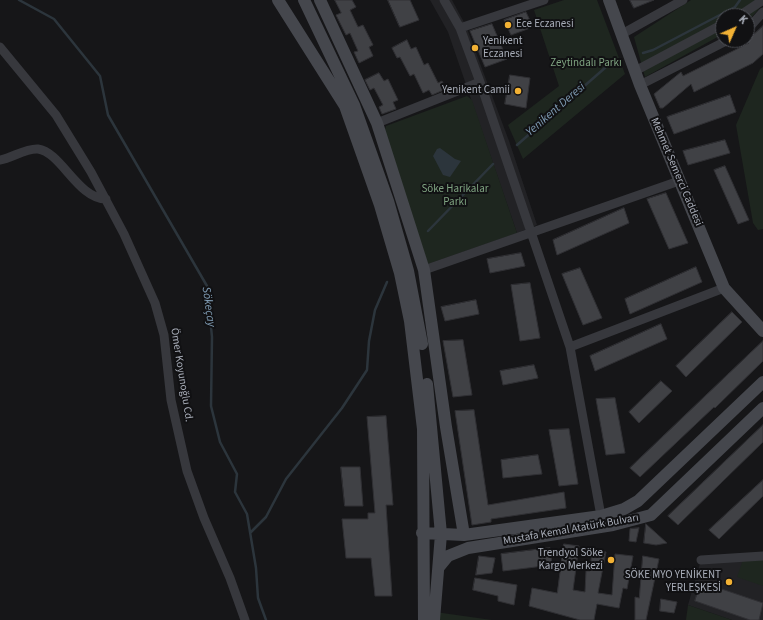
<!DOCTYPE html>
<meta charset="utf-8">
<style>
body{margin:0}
#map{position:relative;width:763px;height:620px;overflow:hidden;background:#161618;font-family:"Source Sans 3",sans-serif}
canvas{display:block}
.north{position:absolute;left:715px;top:8px;width:40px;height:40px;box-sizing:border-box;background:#111113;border:1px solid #4d4f55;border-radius:50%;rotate:45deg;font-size:11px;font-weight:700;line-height:16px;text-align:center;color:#a8adb8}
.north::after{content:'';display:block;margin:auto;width:14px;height:18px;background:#f2b134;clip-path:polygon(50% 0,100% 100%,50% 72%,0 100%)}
</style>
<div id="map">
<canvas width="763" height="620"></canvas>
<div class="north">K</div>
</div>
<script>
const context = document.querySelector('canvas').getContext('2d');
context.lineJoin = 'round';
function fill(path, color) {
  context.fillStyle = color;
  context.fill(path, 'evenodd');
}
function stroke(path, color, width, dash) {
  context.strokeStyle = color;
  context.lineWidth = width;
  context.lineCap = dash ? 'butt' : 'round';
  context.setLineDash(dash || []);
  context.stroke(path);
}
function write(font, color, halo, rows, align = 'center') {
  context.font = font + ' "Source Sans 3",sans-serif';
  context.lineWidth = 4;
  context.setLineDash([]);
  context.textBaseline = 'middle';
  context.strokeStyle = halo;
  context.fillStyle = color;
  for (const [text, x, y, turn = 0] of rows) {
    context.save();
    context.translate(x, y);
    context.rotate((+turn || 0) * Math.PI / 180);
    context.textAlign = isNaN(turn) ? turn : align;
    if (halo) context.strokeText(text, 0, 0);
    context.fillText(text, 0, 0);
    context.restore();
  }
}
fill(new Path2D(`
 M430,0H452L466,26L509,141L537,225L517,233L448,32Z
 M763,556V620H732L688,605L701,560Z`), '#222225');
fill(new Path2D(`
 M564,0H597L625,74L523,159L508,125L559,86L534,10Z
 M691,0H763L759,9L749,20L747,21V16H723V34L645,77L634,37Z
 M763,67V229L758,230L753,223L736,125L760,69Z
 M467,96L472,100L517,233L428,264L384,133L386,126Z
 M763,556V586L737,577L744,557Z
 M688,605L732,620H686Z
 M435,612L492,620H434Z`), '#1e261f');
fill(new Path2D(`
 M440,148L455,159L461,161L450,177L443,175L433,156L437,149Z`), '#2c353c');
stroke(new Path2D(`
 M19,0L54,19L100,76L108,115L207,286L212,337L211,406L220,442L237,474L235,492L247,514L256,568L258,598L266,620
 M643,53L653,50L735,7L740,0
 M517,145L614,60
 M428,231L493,164
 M251,532L266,517L286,479L342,408L367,370L369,341L375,310L387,282`), '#2c353c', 2.5);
const building = new Path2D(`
 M335,0H352L356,7L350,10L358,27L363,25L373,45L369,47L373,56L359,63L354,52L358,51L350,33L346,35L336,15L341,13Z
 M388,0H410L419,20L400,27Z
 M630,0H654L634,8Z
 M526,12L533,27L511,35L504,20Z
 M492,24L507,59L485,67L470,31Z
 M763,26V54L753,63L694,92L691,84L663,108H660L654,94L681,72L683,76L749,43L747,41Z
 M407,40L411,49L416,47L424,65L428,63L438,83L442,81L446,89L432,95L429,90L423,93L414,74L410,76L400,57L397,58L392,48Z
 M379,73L384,81L388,79L398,100L393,102L396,109L382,114L379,107L383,105L374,88L370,90L365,80Z
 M510,75L530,78L526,108L505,104Z
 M730,95L736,112L674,134L667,117Z
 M725,140L730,153L688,165L683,151Z
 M725,166L749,220L738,224L714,170Z
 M666,193L688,243L669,249L647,199Z
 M624,208L629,223L557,255L553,240Z
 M521,253L525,266L490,273L487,259Z
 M696,267L702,282L630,314L625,299Z
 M580,268L602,318L583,325L562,274Z
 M530,283L540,338L520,341L511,285Z
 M476,300L479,314L445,321L441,307Z
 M732,312L742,322L686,377L676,366Z
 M661,324L667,339L595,371L590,356Z
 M463,340L472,395L453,397L443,341Z
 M763,341V361L715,408L714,407L640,477L630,468Z
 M534,365L538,378L503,385L500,371Z
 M661,381L672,391L639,423L629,412Z
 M615,398L625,453L606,455L596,399Z
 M474,410L488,505L564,492L566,508L491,519V522L472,525L455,411Z
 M386,416L393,505H386L392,596H375L371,558H346L342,519H368V513H375L367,417Z
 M763,425V442L678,525L668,516Z
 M569,429L578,484L559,486L549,430Z
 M538,455L542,474L503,478L501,460Z
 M341,467H360L363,506H345Z
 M763,480V496L719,539L709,530Z
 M646,524L667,543L656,545L644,543Z
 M639,528L636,542L629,541L630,529Z
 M564,544L579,546L573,590L585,592L586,571H590L592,550L606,552L598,593L612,595L615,554L633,556L627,589L623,588L619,608L597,604L594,620H580L529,606L532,588L557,593Z
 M550,548L552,565L503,571L501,554Z
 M479,556L495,558L492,573L476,575Z
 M643,556L659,559L646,620H635V597L639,598Z
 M475,578L517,585L514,605L498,601V596L473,590Z
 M701,582L763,603L759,620H750L695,601Z
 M661,599L677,602L674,613L660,611Z`);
fill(building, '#404145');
stroke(building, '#303034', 1);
stroke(new Path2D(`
 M444,0L460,28L480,82L570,347L601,516
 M739,16L763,0
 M460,28L544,0
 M747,30L763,12
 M622,34L683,0
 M0,47L56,115L91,172L124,234L155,303L164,335L171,400L187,471L204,518L230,578L245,620
 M635,71L723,24
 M640,85L728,40
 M377,123L480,82
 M0,160C12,158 26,148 38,149C61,152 78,199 106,199
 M424,270L679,181
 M570,347L724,288
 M701,560L763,556`), '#37383d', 9);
stroke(new Path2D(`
 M278,0L345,106L380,205L400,273L410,321L423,429L424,620
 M304,0L354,105L388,201L408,271L422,344
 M320,0L377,123L424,270L446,427L464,535
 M609,0L640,85L724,288L763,331
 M427,384L441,534L434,620
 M422,533L464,535L601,516L624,509L638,501L763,382
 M439,567L448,556L468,548L613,525L651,515L763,408`), '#45474d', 12);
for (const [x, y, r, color] of [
 [508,25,4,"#f2b134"],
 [475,48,4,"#f2b134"],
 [518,91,4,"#f2b134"],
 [611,560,4,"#f2b134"],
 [729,582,4,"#f2b134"]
]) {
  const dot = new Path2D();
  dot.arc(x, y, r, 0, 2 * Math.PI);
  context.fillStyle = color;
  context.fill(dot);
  stroke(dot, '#111113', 1.5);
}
write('11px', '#a8adb8', '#111113', [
 ["Ece Eczanesi",516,25,"left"],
 ["Yenikent",483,42,"left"],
 ["Eczanesi",483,55,"left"],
 ["Yenikent Camii",510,91],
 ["Trendyol Söke",603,554],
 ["Kargo Merkezi",603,567],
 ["SÖKE MYO YENİKENT",721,576],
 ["YERLEŞKESİ",721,589]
], 'right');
write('11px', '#7fa381', '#111113', [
 ["Zeytindalı Parkı",586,64],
 ["Söke Harikalar",455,190],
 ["Parkı",455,203]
]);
write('11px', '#a8adb8', '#111113', [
 ["Mehmet Semerci Caddesi",676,172,67],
 ["Ömer Koyunoğlu Cd.",181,375,81],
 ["Mustafa Kemal Atatürk Bulvarı",571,530,-10]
]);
write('italic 12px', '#7f9bb3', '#111113', [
 ["Yenikent Deresi",556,110,-41],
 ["Sökeçay",208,307,82]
]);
</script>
